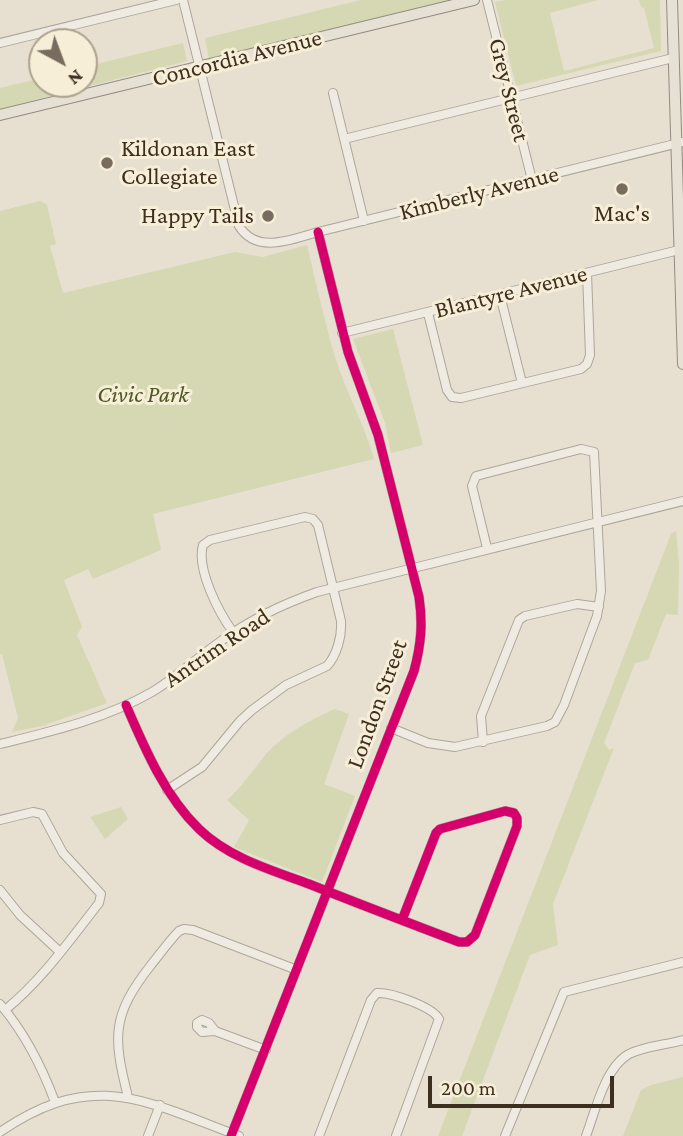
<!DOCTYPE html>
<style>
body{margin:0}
#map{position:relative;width:683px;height:1136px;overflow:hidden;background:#e7e0d1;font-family:"Crimson Pro",serif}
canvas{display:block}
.north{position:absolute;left:28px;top:28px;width:70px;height:70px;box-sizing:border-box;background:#f7eed8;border:2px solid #ada18e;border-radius:50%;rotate:139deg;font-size:19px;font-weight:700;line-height:28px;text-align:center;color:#3d2e20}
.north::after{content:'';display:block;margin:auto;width:24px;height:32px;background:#786c5e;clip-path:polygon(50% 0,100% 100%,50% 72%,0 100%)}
.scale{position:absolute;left:428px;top:1076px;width:186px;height:32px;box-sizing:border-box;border:4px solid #3d2e20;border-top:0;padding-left:9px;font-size:21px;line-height:24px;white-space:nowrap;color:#3d2e20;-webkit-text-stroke:5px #f7eed8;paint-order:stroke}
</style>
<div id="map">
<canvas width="683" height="1136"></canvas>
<div class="north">N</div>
<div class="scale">200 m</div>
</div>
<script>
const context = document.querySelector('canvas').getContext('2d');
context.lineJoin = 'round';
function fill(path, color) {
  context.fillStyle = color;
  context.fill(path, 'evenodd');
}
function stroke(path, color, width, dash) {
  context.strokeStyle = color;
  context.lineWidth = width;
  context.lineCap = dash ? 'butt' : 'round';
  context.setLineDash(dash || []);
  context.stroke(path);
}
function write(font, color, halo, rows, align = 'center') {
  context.font = font + ' "Crimson Pro",serif';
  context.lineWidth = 6;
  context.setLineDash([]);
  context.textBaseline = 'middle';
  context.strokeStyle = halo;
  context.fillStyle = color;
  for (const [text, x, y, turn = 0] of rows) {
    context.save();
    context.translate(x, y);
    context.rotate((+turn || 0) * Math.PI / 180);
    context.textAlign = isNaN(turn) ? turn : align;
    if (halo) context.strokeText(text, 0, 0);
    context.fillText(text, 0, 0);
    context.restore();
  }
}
fill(new Path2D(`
 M361,0H452L209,59L205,38Z
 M506,0H598L550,13L564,71L654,48L644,8L641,7L639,0H660L661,51L516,86L495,2Z
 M183,43L187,61L0,109V88L42,78V84H84V67Z
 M40,201L47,205L56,244L50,246L63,293L235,252L263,257L307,245C316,282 324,320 335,357C346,392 364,423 374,459L153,514L161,550L93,579L88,569L64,580L82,627L77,635L107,703L42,726L12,732L18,718L2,654H0V211Z
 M393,329L423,445L391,453L385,423L353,339Z
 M676,531L679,565L678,615L666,614L648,660L635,663L604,743L609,750L614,748L553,904L558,945L530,955L462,1136H438L671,534Z
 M335,709L349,714L324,784L355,796L322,882L234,847L249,820L227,800C242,787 253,770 266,754C284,734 310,720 335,709Z
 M121,807L128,819L105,839L90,817Z
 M683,1077V1136H623L641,1090L651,1085Z`), '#d6d7b3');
const minor = new Path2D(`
 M183,0L239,226C257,255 292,239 318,232L683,142
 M487,0L532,180
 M0,43L176,0
 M333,93L364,221
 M344,139L673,58
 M500,295L522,383
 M428,313L447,390L452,397L461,398L581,369L587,364L590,355L587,273
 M342,333L679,250
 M126,705C145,749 165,796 199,829C229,858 271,870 309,884C359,904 409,923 459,942H467L475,935L517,826V818L514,813L505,811L440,829L436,833L402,920
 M391,728L428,743L455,747L547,726L555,722L564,705L597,616L601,591L594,452L581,449L476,476L472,486L487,548
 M483,742L481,716L519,620L525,616L577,604L599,607
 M0,744C53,731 105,719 152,692C177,677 198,657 221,641C251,619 283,604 317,592L683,501
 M167,790L202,767L240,721L252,710L286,685L327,666C337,655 342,636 341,621L318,525L313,519L305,517L210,540L203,545C196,569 219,613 233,632
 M0,820L33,812L42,814L63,853L101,894L99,903C70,940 42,980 5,1010
 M0,890L20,915L60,952
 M0,1004C25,1033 42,1067 55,1102
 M215,1031L202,1032L197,1027V1023L202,1020L209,1023L215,1031L266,1050
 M128,1097C113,1037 111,1016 151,965C160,954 169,941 179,931L184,929L193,930L297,970
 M0,1132C93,1068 145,1101 239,1136
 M148,1136L160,1105
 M231,1136L414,671C421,645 423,624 419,597L378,435L348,352L318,232
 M319,1136L371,1000L377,993C391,992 433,1007 439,1019L396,1136
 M505,1136L564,992L683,962
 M586,1136C595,1112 605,1067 629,1054C645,1046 666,1045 683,1040`);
const major = new Path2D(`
 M672,0L683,364
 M0,115L474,0`);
stroke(minor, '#ada599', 10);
stroke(major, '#928b80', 12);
stroke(minor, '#efebe3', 8);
stroke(major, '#e6e1d4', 10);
stroke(new Path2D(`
 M126,705C145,749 165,796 199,829C229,858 271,870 309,884C359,904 409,923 459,942H467L475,935L517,826V818L514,813L505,811L440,829L436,833L402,920
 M231,1136L414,671C421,645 423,624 419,597L378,435L348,352L318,232`), '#d6006c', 9);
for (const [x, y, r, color] of [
 [107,163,7,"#786c5e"],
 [622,189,7,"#786c5e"],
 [268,216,7,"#786c5e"]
]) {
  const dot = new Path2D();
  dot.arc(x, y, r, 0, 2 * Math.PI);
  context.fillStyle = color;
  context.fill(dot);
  stroke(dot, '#f7eed8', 2.5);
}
write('24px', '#3d2e20', '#f7eed8', [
 ["Concordia Avenue",237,58,-14],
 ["Grey Street",509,90,76],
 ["Kimberly Avenue",479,193,-14],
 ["Blantyre Avenue",511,292,-14],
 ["Antrim Road",217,648,-34],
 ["London Street",377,704,-70]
]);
write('24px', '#3d2e20', '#f7eed8', [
 ["Kildonan East",121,149],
 ["Collegiate",121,177],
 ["Mac's",622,214,"center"],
 ["Happy Tails",254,216,"right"]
], 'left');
write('italic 24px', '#4d5a26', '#f7eed8', [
 ["Civic Park",143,395]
]);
</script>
